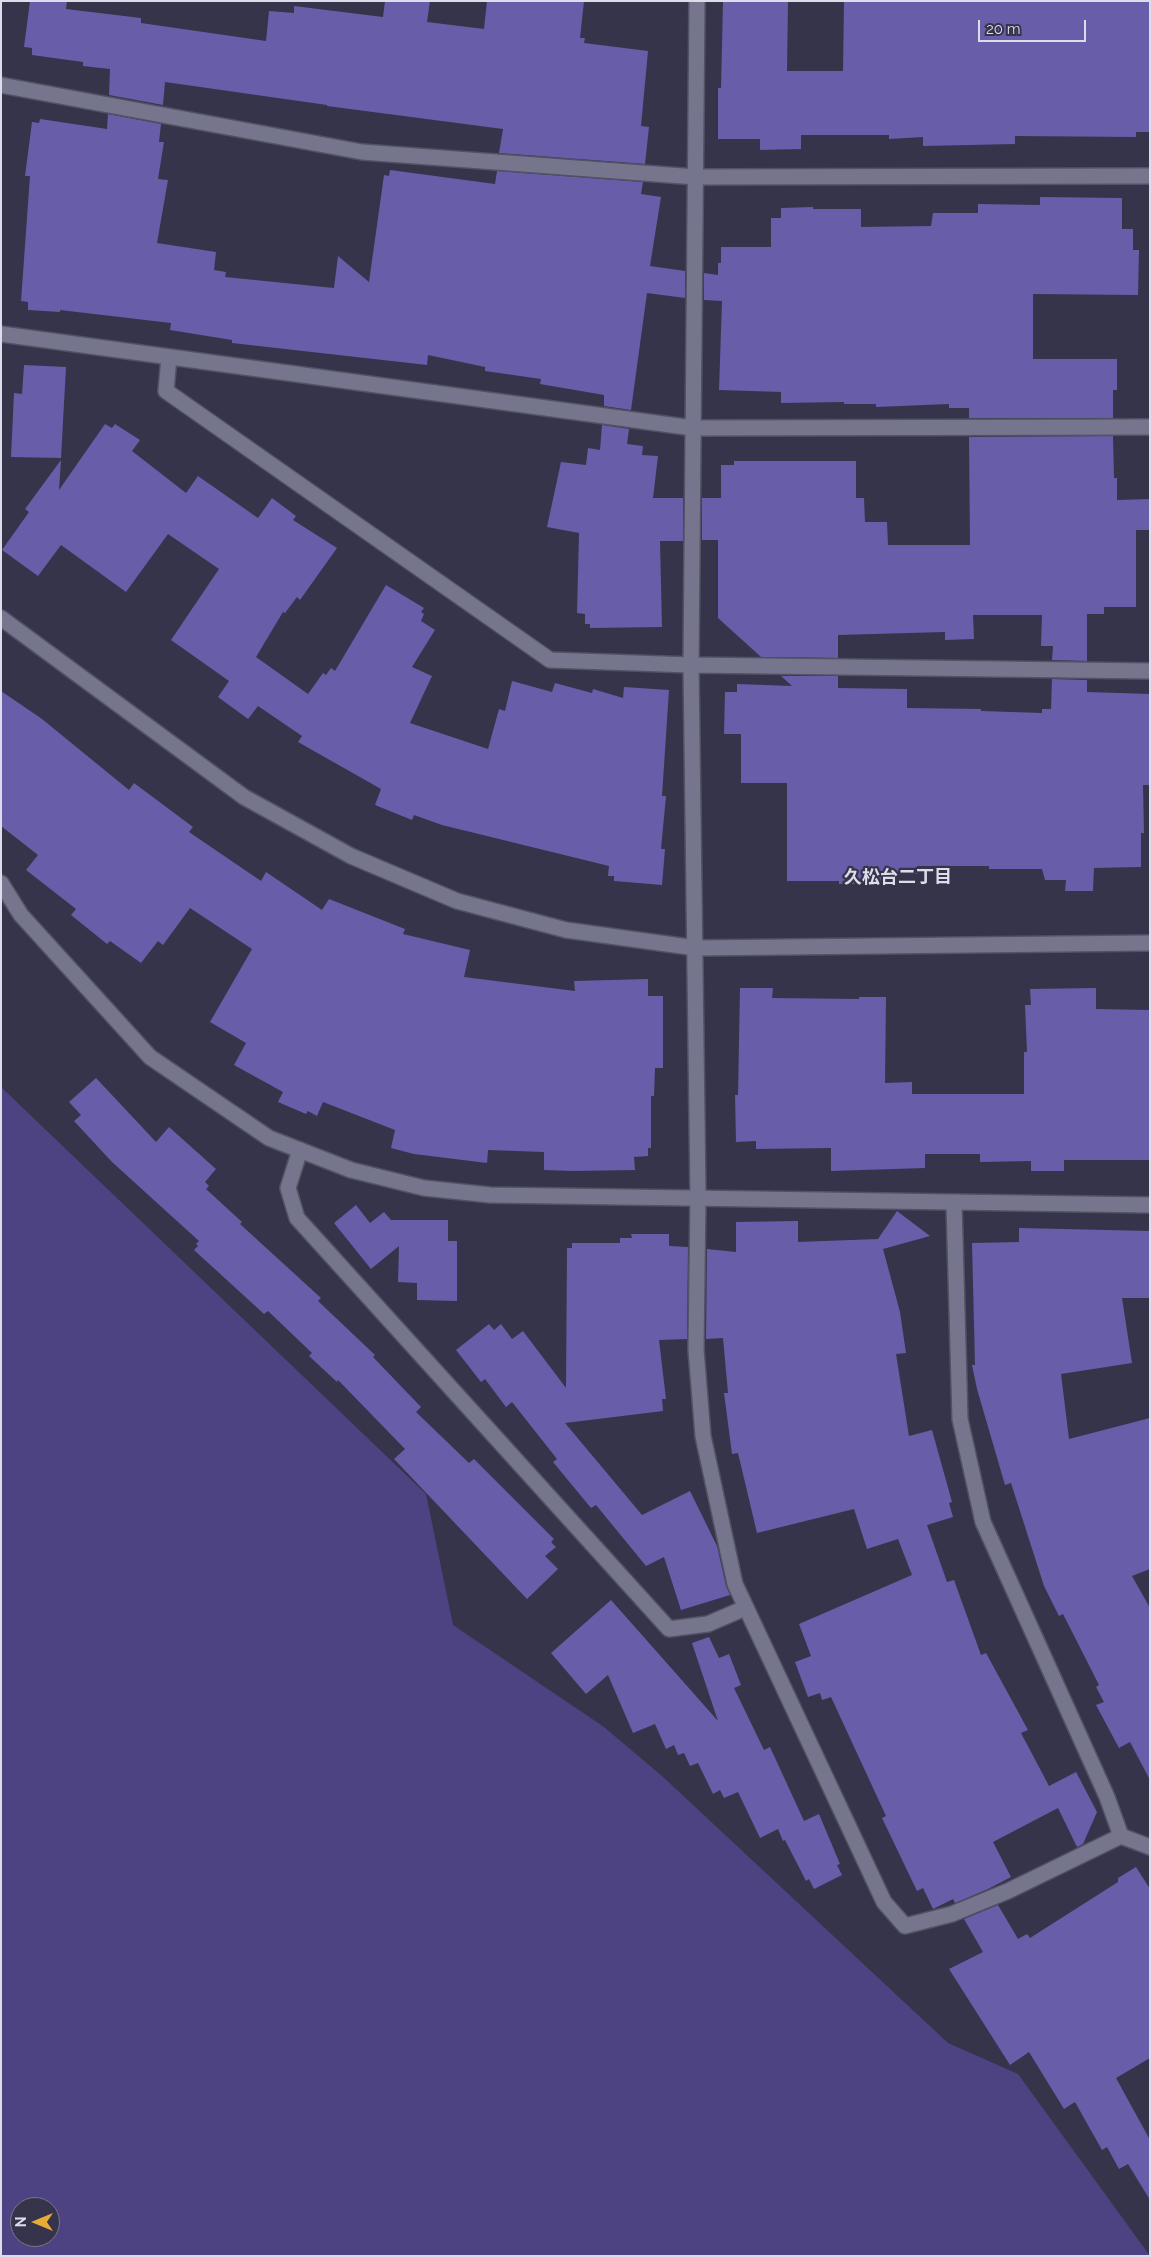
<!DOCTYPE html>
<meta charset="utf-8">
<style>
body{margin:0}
#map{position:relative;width:1151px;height:2257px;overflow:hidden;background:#36344a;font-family:Raleway,sans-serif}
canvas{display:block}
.frame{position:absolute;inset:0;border:2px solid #dcdcea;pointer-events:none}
.north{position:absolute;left:10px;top:2197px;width:50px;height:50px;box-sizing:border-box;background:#36344a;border:1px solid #78778a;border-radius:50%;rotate:270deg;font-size:14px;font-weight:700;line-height:20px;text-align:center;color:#dcdcea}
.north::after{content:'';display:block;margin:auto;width:18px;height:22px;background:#e9ab38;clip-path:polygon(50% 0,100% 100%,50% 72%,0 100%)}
.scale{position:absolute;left:978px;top:20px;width:108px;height:22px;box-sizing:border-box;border:2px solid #dcdcea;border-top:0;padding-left:6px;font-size:15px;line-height:18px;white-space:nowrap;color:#dcdcea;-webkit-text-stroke:4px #36344a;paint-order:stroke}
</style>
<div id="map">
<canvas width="1151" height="2257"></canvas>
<div class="frame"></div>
<div class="north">N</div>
<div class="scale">20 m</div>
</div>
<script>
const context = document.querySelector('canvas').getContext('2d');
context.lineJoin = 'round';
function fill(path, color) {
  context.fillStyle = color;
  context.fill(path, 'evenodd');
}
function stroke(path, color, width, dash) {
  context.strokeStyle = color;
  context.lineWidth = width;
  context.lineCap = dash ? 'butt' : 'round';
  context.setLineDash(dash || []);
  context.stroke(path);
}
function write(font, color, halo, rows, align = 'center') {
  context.font = font + ' Raleway,"Noto Sans JP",sans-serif';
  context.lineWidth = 4.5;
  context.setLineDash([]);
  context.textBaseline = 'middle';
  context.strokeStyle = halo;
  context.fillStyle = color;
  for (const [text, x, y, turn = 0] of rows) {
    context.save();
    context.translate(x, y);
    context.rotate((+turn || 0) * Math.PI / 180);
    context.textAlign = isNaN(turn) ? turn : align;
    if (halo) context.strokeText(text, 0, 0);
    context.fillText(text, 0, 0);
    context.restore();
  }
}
fill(new Path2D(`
 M1,1087L426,1494L453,1625L604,1727L662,1776L948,2043L1018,2074L1150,2256H1ZM20,2207H50V2237H20Z`), '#4d4382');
fill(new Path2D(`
 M30,1H67L66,9L141,18V23L266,41L269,11L294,13V6L383,17L385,1H430L427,22L484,29L487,1H584L580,38H585L584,43L648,51L641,126L649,127L645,164L499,153L503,129L327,106V105L165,82L163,105L109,95L110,69L83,66V62L32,55V48L24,47Z
 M723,1H788L787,71H843L844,1H1150V132H1136V137L1015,136V144L923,146V137L889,139V135H801V149L760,150V139H718V88H721Z
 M108,114L161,124L159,142H164L158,179L168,180L157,243L216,252L214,270L226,272L225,277L334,288L338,256L369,282L384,175L389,176L390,170L495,184L497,171L643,182L641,194L661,197L650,266L685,271V298L647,293L631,410L604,406V395L540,384L541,379L485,371V367L428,355L427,365L232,343V340L170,330L171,323L60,310V312L28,310V302L21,301L30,176H25L32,122L39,123L40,119L107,129Z
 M1040,197L1122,198V229H1133V250H1139L1138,295L1033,294V359H1117V390H1113V418H969V408H949V404L876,407V404H844V402L781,403V392L719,390L722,301L704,300V273L718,275V263H721V247H771V218H781V208L813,207V209H861V227L931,226L933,213H978V204L1040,205Z
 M24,365L66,367L61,458L11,457L14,393L22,394Z
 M105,424L112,428L115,424L140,440L132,451L186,493L198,476L258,518L272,498L296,516L293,520L337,548L300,600L297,597L285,613L283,612L256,657L308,694L323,673L326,675L331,668L335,671L386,585L424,608L421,612L424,614L421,621L435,630L412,667L432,676L410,723L488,749L499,709L505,711L512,681L552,692L555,683L592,693L593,689L623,698L624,687L669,690L662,796H666L661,849H665L662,885L614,881V876H608L609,866L442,825L414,815L412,820L375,805L381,789L298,742L302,736L258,706L248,719L218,697L229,681L171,640L219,569L168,534L126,592L61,545L38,576L2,550L29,512L25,509L61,460L59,490Z
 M602,425L629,429L627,444L643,446L642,455L658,456L653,498H683V541H660L662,627L590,628V624H585V614L577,613L579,533L547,527L561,462L586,465L588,448L600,450Z
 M1113,436L1114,478H1117V500L1150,499V530H1136V607H1104V614H1087V661L1052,660L1053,646H1041L1042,615H973L974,639L945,640V632L838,635V658L761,657L718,618V540H702V498H721V465H734V461H856V498H864L865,522H887L888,545H970L969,437Z
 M781,676H838V688L907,689V708L981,709V711L1042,713V709H1051L1052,679L1087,680V692L1150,694V785H1143L1144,833H1141V867L1094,868L1093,891H1065L1066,880H1045L1042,869H989V866H917V874H890V883L839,884V881H787V783H741V734H724L725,692H737V684L792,686Z
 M1,691L42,719L129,790L134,783L193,827L189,832L261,881L266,872L322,910L329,899L405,929L403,934L470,950L464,977L575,991L574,981L648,979V996H663V1068H655L654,1096H651V1148H648V1156L634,1157L635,1170L573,1171L544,1170V1152L488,1150L487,1163L414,1154L391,1148L395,1130L323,1102L317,1116L308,1111L306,1114L278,1102L283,1092L234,1065L246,1043L210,1022L252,949L190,908L163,945L158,941L141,963L110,941L107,944L71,915L76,909L26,870L38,855L1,826Z
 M740,988H773L772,998L859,999V997H886L885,1083L912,1082V1094H1024V1052H1027L1025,1005H1031L1030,989L1096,988V1009L1150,1010V1160H1064V1171H1031V1161L980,1162V1154H925V1168L831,1171V1148L756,1149V1141L736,1142L735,1095H738Z
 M96,1078L156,1142L169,1127L216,1169L205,1182L209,1186L206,1189L242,1222L240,1224L321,1298L318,1301L375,1355L373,1357L421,1407L416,1412L469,1463L474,1459L554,1539L551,1542L556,1547L545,1556L558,1569L527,1599L394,1459L405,1449L338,1380L337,1382L309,1356L312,1353L268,1311L264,1314L194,1250L198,1246L196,1244L199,1241L112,1162L74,1121L81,1115L69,1102Z
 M356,1205L370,1223L384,1212L391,1220H448V1241H457V1301L417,1300V1283L398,1282L399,1246L371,1269L334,1223Z
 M897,1211L930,1236L883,1249L900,1312L906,1353L896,1354L909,1436L932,1430L952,1502L949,1503L953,1517L927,1525L947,1582L954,1580L981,1655L986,1653L1028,1730L1021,1733L1049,1786L1076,1772L1097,1812L1083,1844L1077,1847L1058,1808L993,1842L1011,1877L988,1889L955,1903L953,1899L933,1909L923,1888L917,1891L882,1818L886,1816L831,1697L822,1700L820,1693L808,1697L795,1662L811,1656L799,1624L912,1575L898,1539L867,1549L854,1509L757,1533L738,1453L732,1454L724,1393H728L723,1338L706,1339L707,1249L736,1252V1222L798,1221V1242L878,1239Z
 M1019,1228L1150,1231V1298H1122L1132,1363L1061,1374L1069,1439L1150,1418V1569L1132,1576L1150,1608V1780L1130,1742L1119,1748L1096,1705L1104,1702L1096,1687L1099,1685L1063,1614L1059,1616L1044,1586L1011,1483L1005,1485L977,1389L972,1365H975L972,1243L1019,1242Z
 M631,1234H669V1246L688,1247L687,1339L659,1340L666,1399H662L663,1411L565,1423L642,1515L690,1491L717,1546L726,1586L730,1595L681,1610L664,1557L646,1566L596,1505L591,1508L553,1462L557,1459L512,1402L506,1407L485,1379L481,1382L456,1350L489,1324L494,1330L501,1324L512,1339L523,1331L566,1388L567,1248H572V1243H620V1238H632Z
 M611,1600L718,1721L692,1643L709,1637L719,1658L729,1654L741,1685L734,1688L764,1750L770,1747L804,1821L819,1814L840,1864L837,1865L842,1875L814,1889L809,1879L806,1881L785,1840L783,1841L778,1829L760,1838L738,1792L724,1798L720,1790L713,1794L698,1763L690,1766L684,1753L678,1755L674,1745L666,1749L655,1724L633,1733L608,1675L586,1694L551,1653Z
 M1136,1867L1150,1889V2058L1116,2078L1150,2140V2200L1128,2164L1119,2169L1107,2147L1102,2150L1075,2102L1064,2109L1029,2052L1010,2065L949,1969L983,1952L964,1919L998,1905L1018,1939L1027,1934L1030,1938L1118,1882V1878Z`), '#685da9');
const minor = new Path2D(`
 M697,1L691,665L698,1196L696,1350L703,1436L735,1584L884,1902L905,1926L952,1914L1008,1891L1121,1836L1150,1847
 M1,85L362,152L696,177L1150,176
 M1,334L693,428L1150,427
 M169,357L166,391L550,660L691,665L1150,671
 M300,1150L288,1188L297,1218L669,1629L708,1624L745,1608
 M954,1203L960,1419L983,1522L1107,1797L1121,1836`);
const tertiary = new Path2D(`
 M1,618L244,797L351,856L457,901L566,930L696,948L1150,943
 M1,883L21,915L150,1057L269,1138L351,1170L424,1188L490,1195L1150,1205`);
stroke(minor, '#535163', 18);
stroke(tertiary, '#535163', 18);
stroke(minor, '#76758e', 15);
stroke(tertiary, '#76758e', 15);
write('bold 18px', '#dcdcea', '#36344a', [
 ["久松台二丁目",898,878]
]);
</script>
